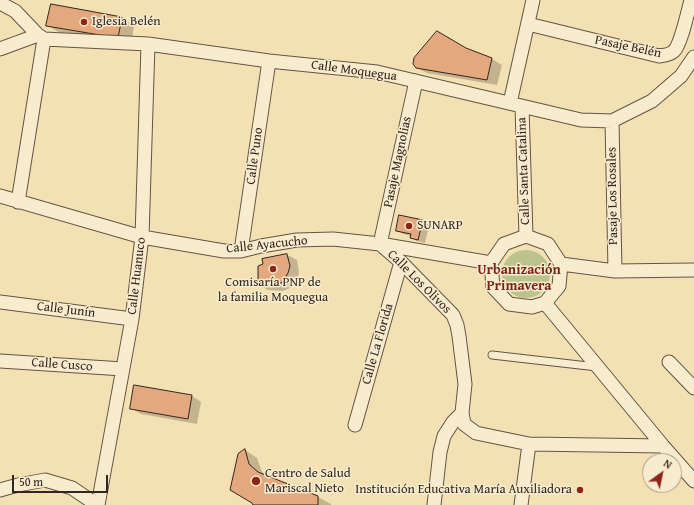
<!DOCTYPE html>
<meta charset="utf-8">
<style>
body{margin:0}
#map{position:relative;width:694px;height:505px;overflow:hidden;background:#f4e1b3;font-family:"Gentium Book Plus",serif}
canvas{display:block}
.north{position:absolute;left:642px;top:453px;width:40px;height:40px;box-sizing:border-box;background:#f8ecce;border:1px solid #a99c88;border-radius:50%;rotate:33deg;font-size:11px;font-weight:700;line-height:16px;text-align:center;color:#332520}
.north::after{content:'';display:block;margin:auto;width:14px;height:18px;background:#8f2418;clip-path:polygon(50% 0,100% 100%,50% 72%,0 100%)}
.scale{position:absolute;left:12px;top:475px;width:96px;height:18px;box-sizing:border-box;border:2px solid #332520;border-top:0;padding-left:5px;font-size:12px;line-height:14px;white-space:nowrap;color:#332520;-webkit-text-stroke:3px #f8ecce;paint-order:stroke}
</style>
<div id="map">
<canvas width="694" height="505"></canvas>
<div class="north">N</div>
<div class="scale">50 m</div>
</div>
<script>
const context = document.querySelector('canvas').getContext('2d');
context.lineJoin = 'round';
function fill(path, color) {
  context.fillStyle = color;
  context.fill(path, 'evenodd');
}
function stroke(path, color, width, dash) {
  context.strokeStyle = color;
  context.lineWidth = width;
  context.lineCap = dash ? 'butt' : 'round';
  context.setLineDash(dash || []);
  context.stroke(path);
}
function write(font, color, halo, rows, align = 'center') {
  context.font = font + ' "Gentium Book Plus",serif';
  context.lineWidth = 3;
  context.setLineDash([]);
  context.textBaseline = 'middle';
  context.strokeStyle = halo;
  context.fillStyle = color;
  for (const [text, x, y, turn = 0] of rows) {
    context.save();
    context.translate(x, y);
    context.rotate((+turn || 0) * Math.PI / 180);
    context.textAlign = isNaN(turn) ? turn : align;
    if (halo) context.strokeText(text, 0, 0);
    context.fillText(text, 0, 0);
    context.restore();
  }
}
fill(new Path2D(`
 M502 274a24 24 0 1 1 48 0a24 24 0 1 1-48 0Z`), '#bcc28c');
fill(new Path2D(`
 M121,18L134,26L131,45L60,33L47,25Z
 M465,49L492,59L502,65L497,85L427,73L417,68Z
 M422,221L429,225L425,243L417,241L411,237V236L403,234L397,230Z
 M287,255L297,260L299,272L298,278L292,287L283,291L268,290L259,285Z
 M192,396L201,402L197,424L141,414L131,408Z
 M245,450L257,458L262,472L266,476L318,497L331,504V505H254Z`), '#0003');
const building = new Path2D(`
 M51,4L122,17L118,38L46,26Z
 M437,31L466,48L492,58L487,80L416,68L413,64L414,58Z
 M399,215L423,220L418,240L410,238L411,234L396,231Z
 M287,254L290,266L288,273L283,282L273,286L258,285V266L263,264L262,259Z
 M134,385L192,395L188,419L130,409Z
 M245,449L249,464L258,472L318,496V505H253L252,503L230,490L238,454Z`);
fill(building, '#e4a87f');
stroke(building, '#332520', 1);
const service = new Path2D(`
 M492,355L597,367`);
const minor = new Path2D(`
 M0,3L15,11L38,35L44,39L148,44L269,61L377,72L581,120L612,121L652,101L681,76L694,57
 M528,24L659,56C665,55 670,55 674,51C681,44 688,11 691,0
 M0,49L38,35
 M510,103L533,0
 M522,107L526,236
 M612,121L615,271
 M0,196L142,237L224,251H241L261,246L297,240L333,239L380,244L491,263
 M18,202L44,39
 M526,236L548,244L561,264L559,286L545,303L532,307L509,304L493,287L491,263L504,244Z
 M380,244L401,262L453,315L457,325L459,336L465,384L462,413L464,424L476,433L529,444L663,446
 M380,244L416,81
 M241,251L269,61
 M561,264L615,271L694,270
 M0,302L132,319
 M545,303L663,446L694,481
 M0,361L123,369
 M669,362L694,388
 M355,425L401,262
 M0,490L18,485L45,480L72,488L97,505
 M98,505L132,319L142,237L148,44
 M434,505L440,452L444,436L453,422L462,413
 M521,505L529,444`);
stroke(service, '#635445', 9);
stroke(minor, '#635445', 15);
stroke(service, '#f8ecce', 7);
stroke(minor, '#f8ecce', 13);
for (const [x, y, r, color] of [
 [84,22,4,"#8f2418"],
 [409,226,4,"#8f2418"],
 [273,269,4,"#8f2418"],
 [256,481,5,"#8f2418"],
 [580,490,4,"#8f2418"]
]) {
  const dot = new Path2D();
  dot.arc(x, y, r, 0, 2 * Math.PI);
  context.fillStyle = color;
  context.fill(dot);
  stroke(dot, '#f8ecce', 1.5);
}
write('13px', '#332520', '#f8ecce', [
 ["Iglesia Belén",92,22],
 ["SUNARP",417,226],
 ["Comisaría PNP de",273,283,"center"],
 ["la familia Moquegua",273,298,"center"],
 ["Centro de Salud",265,474],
 ["Mariscal Nieto",265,489],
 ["Institución Educativa María Auxiliadora",572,490,"right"]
], 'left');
write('13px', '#332520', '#f8ecce', [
 ["Pasaje Belén",628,47,12],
 ["Calle Moquegua",354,71,8],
 ["Calle Puno",255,156,-82],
 ["Pasaje Magnolias",398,162,-78],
 ["Calle Santa Catalina",524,171,-92],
 ["Pasaje Los Rosales",613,196,-91],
 ["Calle Ayacucho",267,245,-6],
 ["Calle Huanuco",137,276,-83],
 ["Calle Los Olivos",419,282,45],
 ["Calle Junín",66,310,7],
 ["Calle La Florida",378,344,-74],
 ["Calle Cusco",62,365,4]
]);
write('bold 14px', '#7a1f14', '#f8ecce', [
 ["Urbanización",519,270],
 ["Primavera",519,286]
]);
</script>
